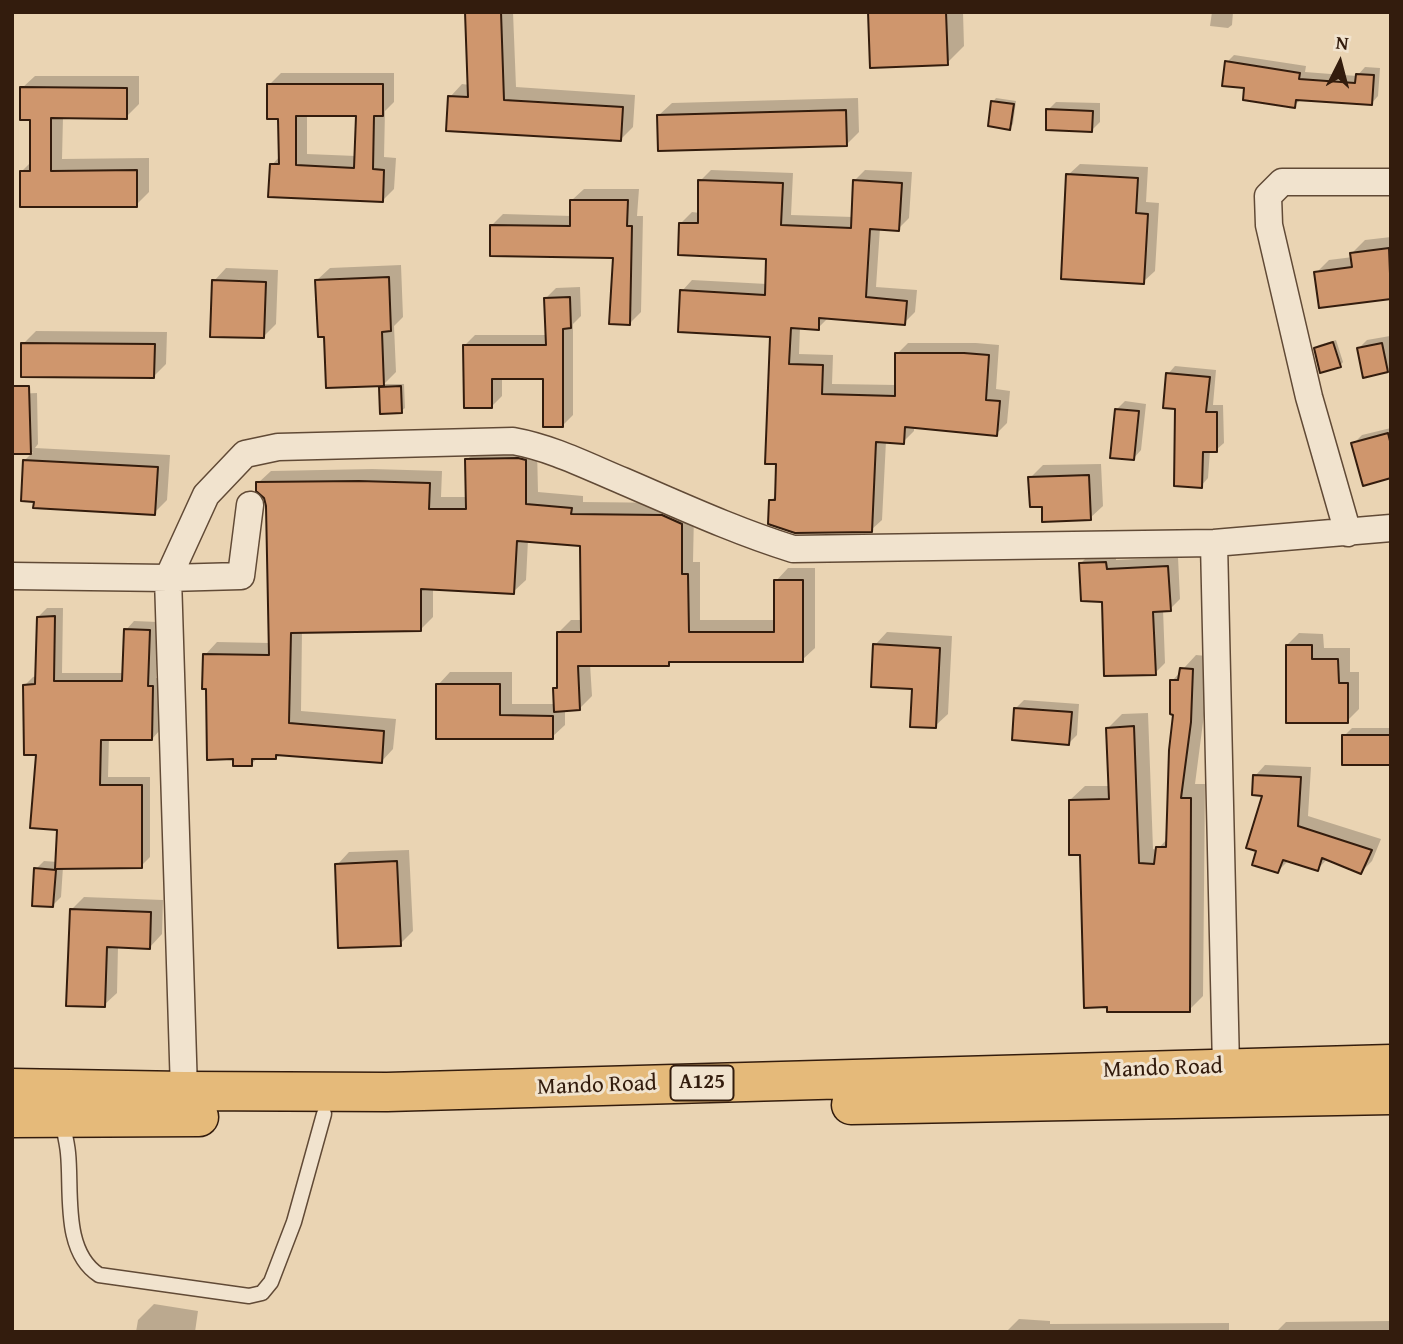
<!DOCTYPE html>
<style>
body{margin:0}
#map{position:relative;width:1403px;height:1344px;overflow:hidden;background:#ead4b3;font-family:"Gentium Book Plus",serif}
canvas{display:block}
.frame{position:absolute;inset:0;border:14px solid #331c0d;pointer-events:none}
.north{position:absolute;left:1305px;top:28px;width:70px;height:70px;-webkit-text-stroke:5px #f1e3ce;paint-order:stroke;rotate:6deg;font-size:19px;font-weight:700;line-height:28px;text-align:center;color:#331c0d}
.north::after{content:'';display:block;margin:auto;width:24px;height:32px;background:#331c0d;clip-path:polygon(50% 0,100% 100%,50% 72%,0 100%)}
</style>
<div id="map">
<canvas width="1403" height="1344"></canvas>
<div class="frame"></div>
<div class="north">N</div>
</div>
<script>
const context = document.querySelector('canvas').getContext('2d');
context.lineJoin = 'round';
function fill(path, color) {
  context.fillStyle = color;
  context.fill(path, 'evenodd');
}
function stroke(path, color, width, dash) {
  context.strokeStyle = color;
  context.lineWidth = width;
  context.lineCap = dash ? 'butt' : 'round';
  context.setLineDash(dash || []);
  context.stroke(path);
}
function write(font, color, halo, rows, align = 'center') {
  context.font = font + ' "Gentium Book Plus",serif';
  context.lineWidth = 6;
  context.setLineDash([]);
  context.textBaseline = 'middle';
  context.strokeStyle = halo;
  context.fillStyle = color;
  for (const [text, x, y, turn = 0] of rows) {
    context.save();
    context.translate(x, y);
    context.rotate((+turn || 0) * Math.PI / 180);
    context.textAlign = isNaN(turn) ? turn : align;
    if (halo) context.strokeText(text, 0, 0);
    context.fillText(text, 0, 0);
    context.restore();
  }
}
fill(new Path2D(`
 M467,12H513L516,87L635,95L633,127L621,139L450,97L462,84L470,85Z
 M870,12H963L964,46L947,63Z
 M1212,12H1233L1232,25L1228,28L1210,26Z
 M1234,55L1306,66L1305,72L1357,76L1365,67L1380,68L1378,96L1371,104L1301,99L1294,106L1246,87L1227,62Z
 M281,73H394V102L385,111L384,157L396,158L394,189L382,201L272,165L280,156V117L269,85ZM307,114H357L356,156L307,154Z
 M35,76H139V104L126,117H63L62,159L149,158V192L136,205L22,171L32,161V118L22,88Z
 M858,98L859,132L846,145L659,115L672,103Z
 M996,98L1016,101L1013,124L1010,128L993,102Z
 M1056,102L1100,103V122L1092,130L1048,110Z
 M1080,164L1148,167L1146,202L1159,203L1155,271L1143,282L1068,175Z
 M711,170L793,173L791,215L853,217L855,180L865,170L912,172L909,218L898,229L880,228L876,287L917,290L915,312L904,323L829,317L818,328L800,327L799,354L833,355L832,384L897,385V354L908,343H976L999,345L996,389L1010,391L1007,423L996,434L914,426V431L903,442L886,441L882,520L871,530L771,500L777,495L778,462L772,336L682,291L692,280L767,284L768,257L681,223L692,212L700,213V181Z
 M584,189H639L637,216H643L641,312L629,324L614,256L491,226L503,214L572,216V200Z
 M1391,237V298L1316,273L1329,260L1353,257L1352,253L1365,240Z
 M401,265L403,317L394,326L396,372L384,384H404L405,408L401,411L381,388L384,385L328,387L326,335L317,280L330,268Z
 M226,268L278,270L276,324L264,336L214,281Z
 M580,287L581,316L573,324V415L563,425L545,377H502V396L491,407L464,346L475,335H547L545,299L556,288Z
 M36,331L167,332L166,364L153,377L23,344Z
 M1390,336L1391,367L1387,371L1359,348L1367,340Z
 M1336,340L1343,362L1340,366L1316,348L1319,345Z
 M1175,366L1216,370L1213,405H1223L1224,443L1216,450H1210L1208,478L1201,486L1168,374Z
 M37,393L38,444L35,448L170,455L167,500L154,513L25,460L33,452L12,453L14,394Z
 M1125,401L1146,404L1141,450L1133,459L1116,410Z
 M1391,428V476L1353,444L1362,435Z
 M479,447L537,448L538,492L583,496V502L675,503L694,512L693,562H700V620H776V581L788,568H815V648L802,660H673L668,664H590L592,696L579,709H565V725L552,737H438V685L450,672H512V704H556L555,689L559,685V632L571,620H582L581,544L528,540L526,580L513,592L433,588V617L421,629L302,631L301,711L396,719L393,749L381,762L279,754L275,757H258L252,764L234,758L207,687L205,655L217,642L270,643L267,506L258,483L271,471L372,469L442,471L441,497H468L467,460Z
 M1101,464L1103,506L1090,518L1043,505L1030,478L1043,465Z
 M1116,552V560L1178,557L1180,599L1170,609H1163L1165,663L1155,673L1103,600L1081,563L1091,553Z
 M47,608H63L62,673H124L126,630L134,621L158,622L156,678H161L160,730L152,739L109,738L108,777H150V857L141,866L63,867L61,897L53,905L36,869L44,861L58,862L59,829L38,754L25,685L33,677L37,676L38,617Z
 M887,632L952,636L948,714L935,726L914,688L875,645Z
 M1299,633L1323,634L1324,648H1350V672H1359V709L1347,721L1287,645Z
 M1196,655L1206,656L1205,707L1195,784H1205L1203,996L1189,1010L1082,853L1070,800L1085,786H1110L1108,728L1122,714L1148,713L1153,849L1157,850L1168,838L1175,713L1172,681Z
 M1024,700L1079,704L1077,735L1069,743L1016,708Z
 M1352,728H1391V763L1344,736Z
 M1265,765L1311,767L1308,816L1381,839L1372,861L1361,872L1328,858L1318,869L1289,860L1278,871L1265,794L1255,776Z
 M409,850L413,931L400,944L337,865L349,852Z
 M84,897L163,900L162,934L150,947L118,946L117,993L104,1005L71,910Z
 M154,1304L198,1311L195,1332H136L138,1320Z
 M1019,1319L1050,1321V1324L1229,1323V1332H1006Z
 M1391,1321V1332H1276L1286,1322Z`), '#0003');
const building = new Path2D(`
 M465,12H501L504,100L623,107L621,141L446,131L448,96L468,97Z
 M868,12H946L948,65L870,68Z
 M1225,61L1300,73L1299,79L1355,83L1356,74L1374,75L1372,105L1296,100L1295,108L1243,100L1244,88L1222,86Z
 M267,84H383V116H374L373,169L384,170L383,202L268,197L270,164H279L278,119H267ZM296,116H356L354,168L296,165Z
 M20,87L127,88V119L51,118V171L137,170V207H20V171H30V120H20Z
 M991,101L1014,104L1010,130L988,126Z
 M1046,109L1093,111L1092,132L1046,130Z
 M846,110L847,146L658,151L657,115Z
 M1066,174L1138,178L1136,213L1148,214L1144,284L1061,279Z
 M698,180L783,183L781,225L851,228L853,180L902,183L899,231L870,229L866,297L907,301L905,325L819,318V330L791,328L789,364L823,365L822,394L895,396V353H964L989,355L986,400L1000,401L997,436L905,427L904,444L876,442L872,532L795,533L768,524L769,500H775L776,464H765L770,337L678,332L680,290L765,295L766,259L678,255L679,223H698Z
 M570,200H628L627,226H632L630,325L609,324L613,258L490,256V225L570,226Z
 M1389,248L1391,299L1319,308L1314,272L1352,267L1350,253Z
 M389,277L391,331L382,332L384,386L326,388L324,337H318L315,280Z
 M212,280L266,282L264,338L210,337Z
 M570,297L571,328L563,329V427H543V379H492V408H464L463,345H546L544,298Z
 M1333,342L1341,367L1320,373L1314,348Z
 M21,343L155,344L154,378L21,377Z
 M1382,343L1388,372L1363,378L1357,348Z
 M1166,373L1210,377L1206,412H1217V452H1203L1202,488L1174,486L1175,409L1163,408Z
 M12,386H29L31,454H12Z
 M401,386L402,413L380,414L379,387Z
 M1115,409L1139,411L1134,460L1110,458Z
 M1388,433L1391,445V478L1363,486L1351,443Z
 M518,458L526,460V504L572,508L571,514L662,515L682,524V574H688L689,632H774V580H803V662H669V666H578L580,710L554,712L553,688H557V632H581L580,546L517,541L514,594L421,589V631L291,633L289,723L384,731L382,763L276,755V759H252V766H233V759L207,760L206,689H202L203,654L269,655L266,506L264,498L256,491V482L359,481L430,483L429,509H466L465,459Z
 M23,460L158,467L155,515L33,508L34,502L21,501Z
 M1089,475L1091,520L1042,522V507H1030L1028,477Z
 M1106,562L1107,569L1168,566L1171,611L1153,612L1156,675L1104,676L1102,602L1081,601L1079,563Z
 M55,616L54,681H122L124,629L150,630L148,686H153L152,740H101L100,785H142V868L55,869L57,830L30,828L36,755H24L23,685L35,684L37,617Z
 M873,644L940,648L936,728L910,727L912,689L871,687Z
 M1286,645H1312V659H1338L1339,683H1348V723H1286Z
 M1180,668L1193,669L1191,722L1181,798H1191L1190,1012H1107V1007L1084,1008L1080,855H1069V800L1109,799L1106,728L1134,726L1139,863L1154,864L1156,847H1166L1169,750L1173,715L1170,714V680H1178Z
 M436,684H500V715L553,716V739H436Z
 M1014,708L1072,712L1069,745L1012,740Z
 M1342,735H1391V765H1342Z
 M1253,775L1301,777L1298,826L1372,850L1361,874L1322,858L1318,871L1283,860L1278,873L1252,865L1256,851L1246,848L1262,796L1252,795Z
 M397,861L401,946L338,948L335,864Z
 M34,868L56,870L53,907L32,906Z
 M70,909L151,912L150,949L107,947L105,1007L66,1006Z`);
fill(building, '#cf966d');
stroke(building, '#331c0d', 2);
const lane = new Path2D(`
 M62,1121C64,1131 67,1142 68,1153C72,1191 62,1251 99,1275L249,1296L262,1293L271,1282L294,1222L324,1114`);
const street = new Path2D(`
 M1348,533L1309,397L1269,225L1268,196L1282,182H1391
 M1214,543L1226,1067
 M12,576L168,578L241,576L250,505
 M184,1091L168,578L206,495L245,454L278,447L513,441C552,448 587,466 623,481C679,505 735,531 793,549L1214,543L1391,528`);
const highway = new Path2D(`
 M12,1088L184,1091L387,1092L1391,1064
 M851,1105L1391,1095
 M12,1118L199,1117`);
stroke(lane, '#614a36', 17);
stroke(street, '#614a36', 29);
stroke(highway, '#331c0d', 41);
stroke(lane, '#f1e3ce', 14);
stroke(street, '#f1e3ce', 26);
stroke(highway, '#e5ba7a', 38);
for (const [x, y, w] of [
 [702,1083,63]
]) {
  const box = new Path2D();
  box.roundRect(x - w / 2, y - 17.5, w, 35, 5);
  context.fillStyle = '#f1e3ce';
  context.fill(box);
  stroke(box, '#331c0d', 2);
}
write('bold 21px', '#331c0d', null, [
 ["A125",702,1083]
]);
write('23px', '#331c0d', '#f1e3ce', [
 ["Mando Road",1163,1069,-2],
 ["Mando Road",597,1086,-2]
]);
</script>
